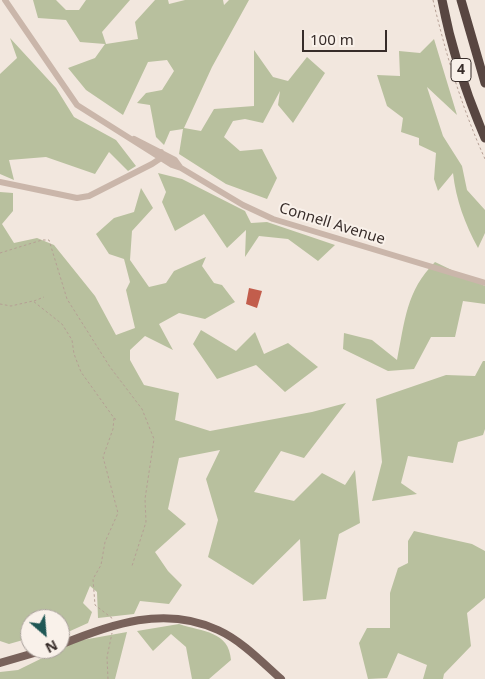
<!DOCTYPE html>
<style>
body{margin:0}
#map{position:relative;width:485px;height:679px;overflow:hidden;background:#f2e7de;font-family:"Noto Sans",sans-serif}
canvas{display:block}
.north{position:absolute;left:20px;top:609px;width:50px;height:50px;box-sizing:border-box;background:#f9f1ea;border:1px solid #aba29d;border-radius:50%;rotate:153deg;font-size:14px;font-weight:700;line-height:20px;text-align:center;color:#372c29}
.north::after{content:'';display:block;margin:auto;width:18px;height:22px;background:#205856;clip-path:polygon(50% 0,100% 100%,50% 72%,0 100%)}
.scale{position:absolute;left:302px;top:30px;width:85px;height:22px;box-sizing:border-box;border:2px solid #372c29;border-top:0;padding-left:6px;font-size:15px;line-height:18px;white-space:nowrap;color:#372c29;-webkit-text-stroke:4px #f9f1ea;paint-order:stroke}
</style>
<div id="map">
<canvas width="485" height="679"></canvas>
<div class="north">N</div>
<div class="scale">100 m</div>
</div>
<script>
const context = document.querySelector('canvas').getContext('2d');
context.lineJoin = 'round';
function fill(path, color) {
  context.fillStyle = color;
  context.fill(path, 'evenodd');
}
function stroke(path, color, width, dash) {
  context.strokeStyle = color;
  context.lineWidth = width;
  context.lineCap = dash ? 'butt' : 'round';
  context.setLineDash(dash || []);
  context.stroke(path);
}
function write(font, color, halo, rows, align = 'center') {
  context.font = font + ' "Noto Sans",sans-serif';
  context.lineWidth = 4;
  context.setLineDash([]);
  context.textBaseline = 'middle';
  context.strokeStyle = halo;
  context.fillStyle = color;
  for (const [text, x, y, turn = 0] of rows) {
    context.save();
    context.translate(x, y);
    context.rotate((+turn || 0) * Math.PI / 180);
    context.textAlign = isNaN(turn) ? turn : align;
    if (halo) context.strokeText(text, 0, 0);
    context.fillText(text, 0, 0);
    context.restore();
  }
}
fill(new Path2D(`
 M33,0H56L66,10H79L86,0H130L102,32L106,44L138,39L135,22L155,0H168L169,4L185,0H223L224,5L229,0H249L212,67L184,128L201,131L214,109L254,106V50L273,77L288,81L307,57L325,73L293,123L278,105L280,91L263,123L245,119L233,121L224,137L240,151L262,149L277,178L267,199L226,184L179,154L183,129L170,131L164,145L156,137L150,105L137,103L146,93L162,90L174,71L167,60L148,62L123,115L86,90L68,68L95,58L105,44L80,42L66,20L38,18Z
 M10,38L56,88L74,117L116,140L136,166L128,171L109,152L95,174L46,157L9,160L14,180L0,174V74L17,58Z
 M434,39L457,115L427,87L443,136L462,166L467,190L485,210V233L478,248C465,224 456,200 453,173L438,191L434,179L436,153L419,145V138L401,132L403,118L387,106L377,75L400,76L399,51L420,53Z
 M158,173L182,179L245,211L251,223L267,222L335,245L318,261L288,239L259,236L245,257L246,230L227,248L204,214L175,231L162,202L166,192Z
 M141,188L153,208L132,231L130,260L149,287L166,283L174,271L206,257L202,266L214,283L222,285L235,302L205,319L179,313L159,324L173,350L145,336L130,350V360L144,385L179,393L175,420L210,431L312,412L346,403L304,458L281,451L254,492L294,501L322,473L345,485L355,470L360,523L339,534L326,599L303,601L300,539L253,585L208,557L218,520L206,479L220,450L179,458L168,509L186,524L155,552L168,571L182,585L169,604L140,601L134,614L98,618L97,592L90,586L83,603L92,612L88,623L68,632L60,631V619H30V638L9,644L0,641V192L13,193V211L2,224L14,243L37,238L54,245L95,296L116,335L135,328L126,290L130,282L124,259L109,254L96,234L114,218L134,212Z
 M435,262L485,286V304L463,301L455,337H431L414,369L388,371L343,349L344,333L372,340L397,360C405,321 406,291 435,262Z
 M201,330L236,351L255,332L264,354L288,343L318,367L285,392L256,365L217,379L193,344Z
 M483,361H485V429L483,435L458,442L453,463L408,456L401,483L417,494L372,501L382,462L376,399L446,375L475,376Z
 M414,531L472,544L485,551V598L467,613L471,646L444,674L443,679H423L427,665L398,653L387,678L368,679L359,643L367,628H390V593L398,568L408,563V541Z
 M179,624C203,632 229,631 231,660L209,679H192L186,647L171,634L153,651L137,631Z
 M127,632L115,679H0V672L18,670L77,641Z`), '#b8c09e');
fill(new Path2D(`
 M249,288L262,291L257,308L246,304Z`), '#c25d4c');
stroke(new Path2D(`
 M433,0C446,55 462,108 485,159
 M0,253L42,240H49L67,299L110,367L142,409L154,439L145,499L146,522L132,566
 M34,301L44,297
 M0,304L11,306L33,301L62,324L72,340L74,354L81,372L114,418L113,429L103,457L118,513L105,542L101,565L93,579L95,605L113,619
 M114,418L118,421
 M108,679L107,657L112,633`), '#b59f94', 1, [2.5, 2.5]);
stroke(new Path2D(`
 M5,0L77,105L172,165L181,168L243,205L273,219L485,283
 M134,139L175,160L180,167
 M0,182L77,198L89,196L152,164L161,158V152`), '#cab6aa', 6);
stroke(new Path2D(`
 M60,645C111,624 165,605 218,630C242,641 262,662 281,679
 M0,663L48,649`), '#79625b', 8);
stroke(new Path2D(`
 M442,0C451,47 466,94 485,138
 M461,0L485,83`), '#584641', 9);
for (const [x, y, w] of [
 [461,70,20]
]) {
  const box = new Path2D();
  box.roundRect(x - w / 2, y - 11.5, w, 23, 4);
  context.fillStyle = '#f9f1ea';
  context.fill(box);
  stroke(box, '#372c29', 1);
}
write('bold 14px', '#372c29', null, [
 ["4",461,70]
]);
write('15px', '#372c29', '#f9f1ea', [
 ["Connell Avenue",332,224,17]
]);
</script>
